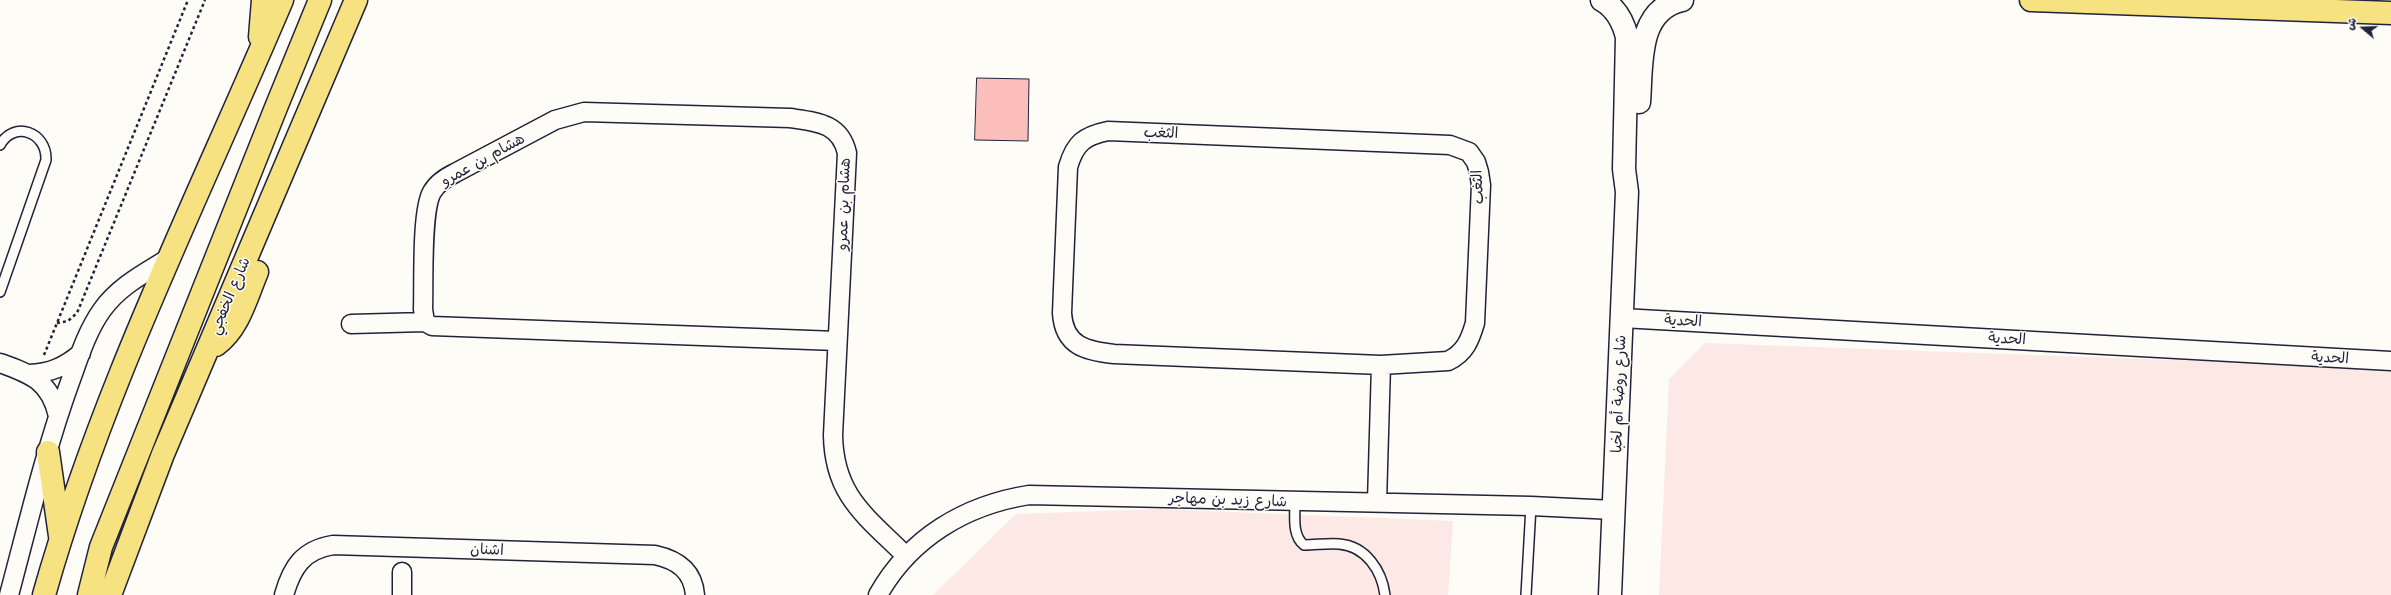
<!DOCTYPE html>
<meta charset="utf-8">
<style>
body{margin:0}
#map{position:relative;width:2391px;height:595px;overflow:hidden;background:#fdfcf7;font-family:"Comic Neue","Playpen Sans Arabic",sans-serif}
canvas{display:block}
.north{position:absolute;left:2343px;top:8px;width:40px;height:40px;-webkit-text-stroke:3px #fdfcf7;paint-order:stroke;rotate:289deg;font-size:11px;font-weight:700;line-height:16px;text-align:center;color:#22223b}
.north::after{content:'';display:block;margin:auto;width:14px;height:18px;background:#22223b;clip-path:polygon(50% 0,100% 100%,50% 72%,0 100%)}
</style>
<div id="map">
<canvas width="2391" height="595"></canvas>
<div class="north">ش</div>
</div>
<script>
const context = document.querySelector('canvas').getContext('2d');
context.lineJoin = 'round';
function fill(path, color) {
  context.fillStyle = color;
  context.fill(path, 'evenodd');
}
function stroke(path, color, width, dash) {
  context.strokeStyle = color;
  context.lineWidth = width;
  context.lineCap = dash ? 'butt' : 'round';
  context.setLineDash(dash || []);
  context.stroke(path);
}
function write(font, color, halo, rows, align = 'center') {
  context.font = font + ' "Comic Neue","Playpen Sans Arabic",sans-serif';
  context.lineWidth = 3;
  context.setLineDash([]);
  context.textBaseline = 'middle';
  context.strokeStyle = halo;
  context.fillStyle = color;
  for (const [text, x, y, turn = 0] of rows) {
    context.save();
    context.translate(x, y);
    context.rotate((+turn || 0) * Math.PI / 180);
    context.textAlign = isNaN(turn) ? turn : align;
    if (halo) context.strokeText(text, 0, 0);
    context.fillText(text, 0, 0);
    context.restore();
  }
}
fill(new Path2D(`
 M1705,343L2391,368V595H1659L1669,379Z
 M1159,509L1453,521L1448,595H933L1016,514Z`), '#fce9e5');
const building = new Path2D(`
 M977,78L1029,79L1028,141L975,140Z`);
fill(building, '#fbbebb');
stroke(building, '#22223b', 1);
const lane = new Path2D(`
 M0,145C14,120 47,132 46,160L0,292
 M1295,502C1295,516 1292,536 1304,545C1316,545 1328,543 1339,544C1366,546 1382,571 1385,595
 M1526,595L1531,506`);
const street = new Path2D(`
 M1108,131L1450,145L1469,152L1476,162L1479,172L1481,185L1475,323C1470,340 1465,353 1448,361L1381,365L1114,354C1086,351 1064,346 1062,313L1068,167C1075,143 1084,136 1108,131Z
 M1622,318L2391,361
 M351,324L425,322
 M837,341L432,326L425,322L423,309C424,284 421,211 432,192C437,183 445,178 455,173L555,120L584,112L790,118C817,122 840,123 847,153L833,435C834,496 866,516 906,556
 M0,363C31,374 50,381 58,416
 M29,374C50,373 65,367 81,353
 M1377,502L1381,365
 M9,595C28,524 45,451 70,382C79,357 87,331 102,310C119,286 145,273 169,258
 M284,595C292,567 303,550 333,545L655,555C678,560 693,571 695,595
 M402,595V572
 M878,595C910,538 965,505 1029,495L1531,506L1614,510`);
const secondary = new Path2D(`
 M1602,0C1616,8 1623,21 1627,37L1624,169L1627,192L1610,595
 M1639,102C1642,66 1636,10 1682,0`);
const primary = new Path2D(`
 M2031,0L2391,13`);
const highway = new Path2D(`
 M260,37L263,0
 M216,345C239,328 246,298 257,272
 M48,452L60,536
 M44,595C102,389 199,196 282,0
 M89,595L101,547L277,105L320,0
 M110,595L163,454L356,0`);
stroke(lane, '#22223b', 12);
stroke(street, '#22223b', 21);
stroke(secondary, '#22223b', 25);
stroke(primary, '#22223b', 25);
stroke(highway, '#22223b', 25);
stroke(new Path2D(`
 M57,323L68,321L77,313L205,0
 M44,355L188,0`), '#22223b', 2.5, [3, 3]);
stroke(lane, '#fdfcf7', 9);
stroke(street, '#fdfcf7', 18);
stroke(secondary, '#fdfcf7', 22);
stroke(primary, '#f7e281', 22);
stroke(highway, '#f7e281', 22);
write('15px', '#22223b', '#fdfcf7', [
 ["الثغب",1161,133,2],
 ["هشام بن عمرو",483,160,-29],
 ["الثغب",1478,187,-93],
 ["هشام بن عمرو",844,204,-88],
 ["شارع الخفجي",230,296,-67],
 ["الحدية",1683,321,3],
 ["الحدية",2007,339,3],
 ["الحدية",2330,358,3],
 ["شارع روضة أم لخبا",1619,394,-88],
 ["شارع زيد بن مهاجر",1228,500,2],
 ["اشنان",487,550,2]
]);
</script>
